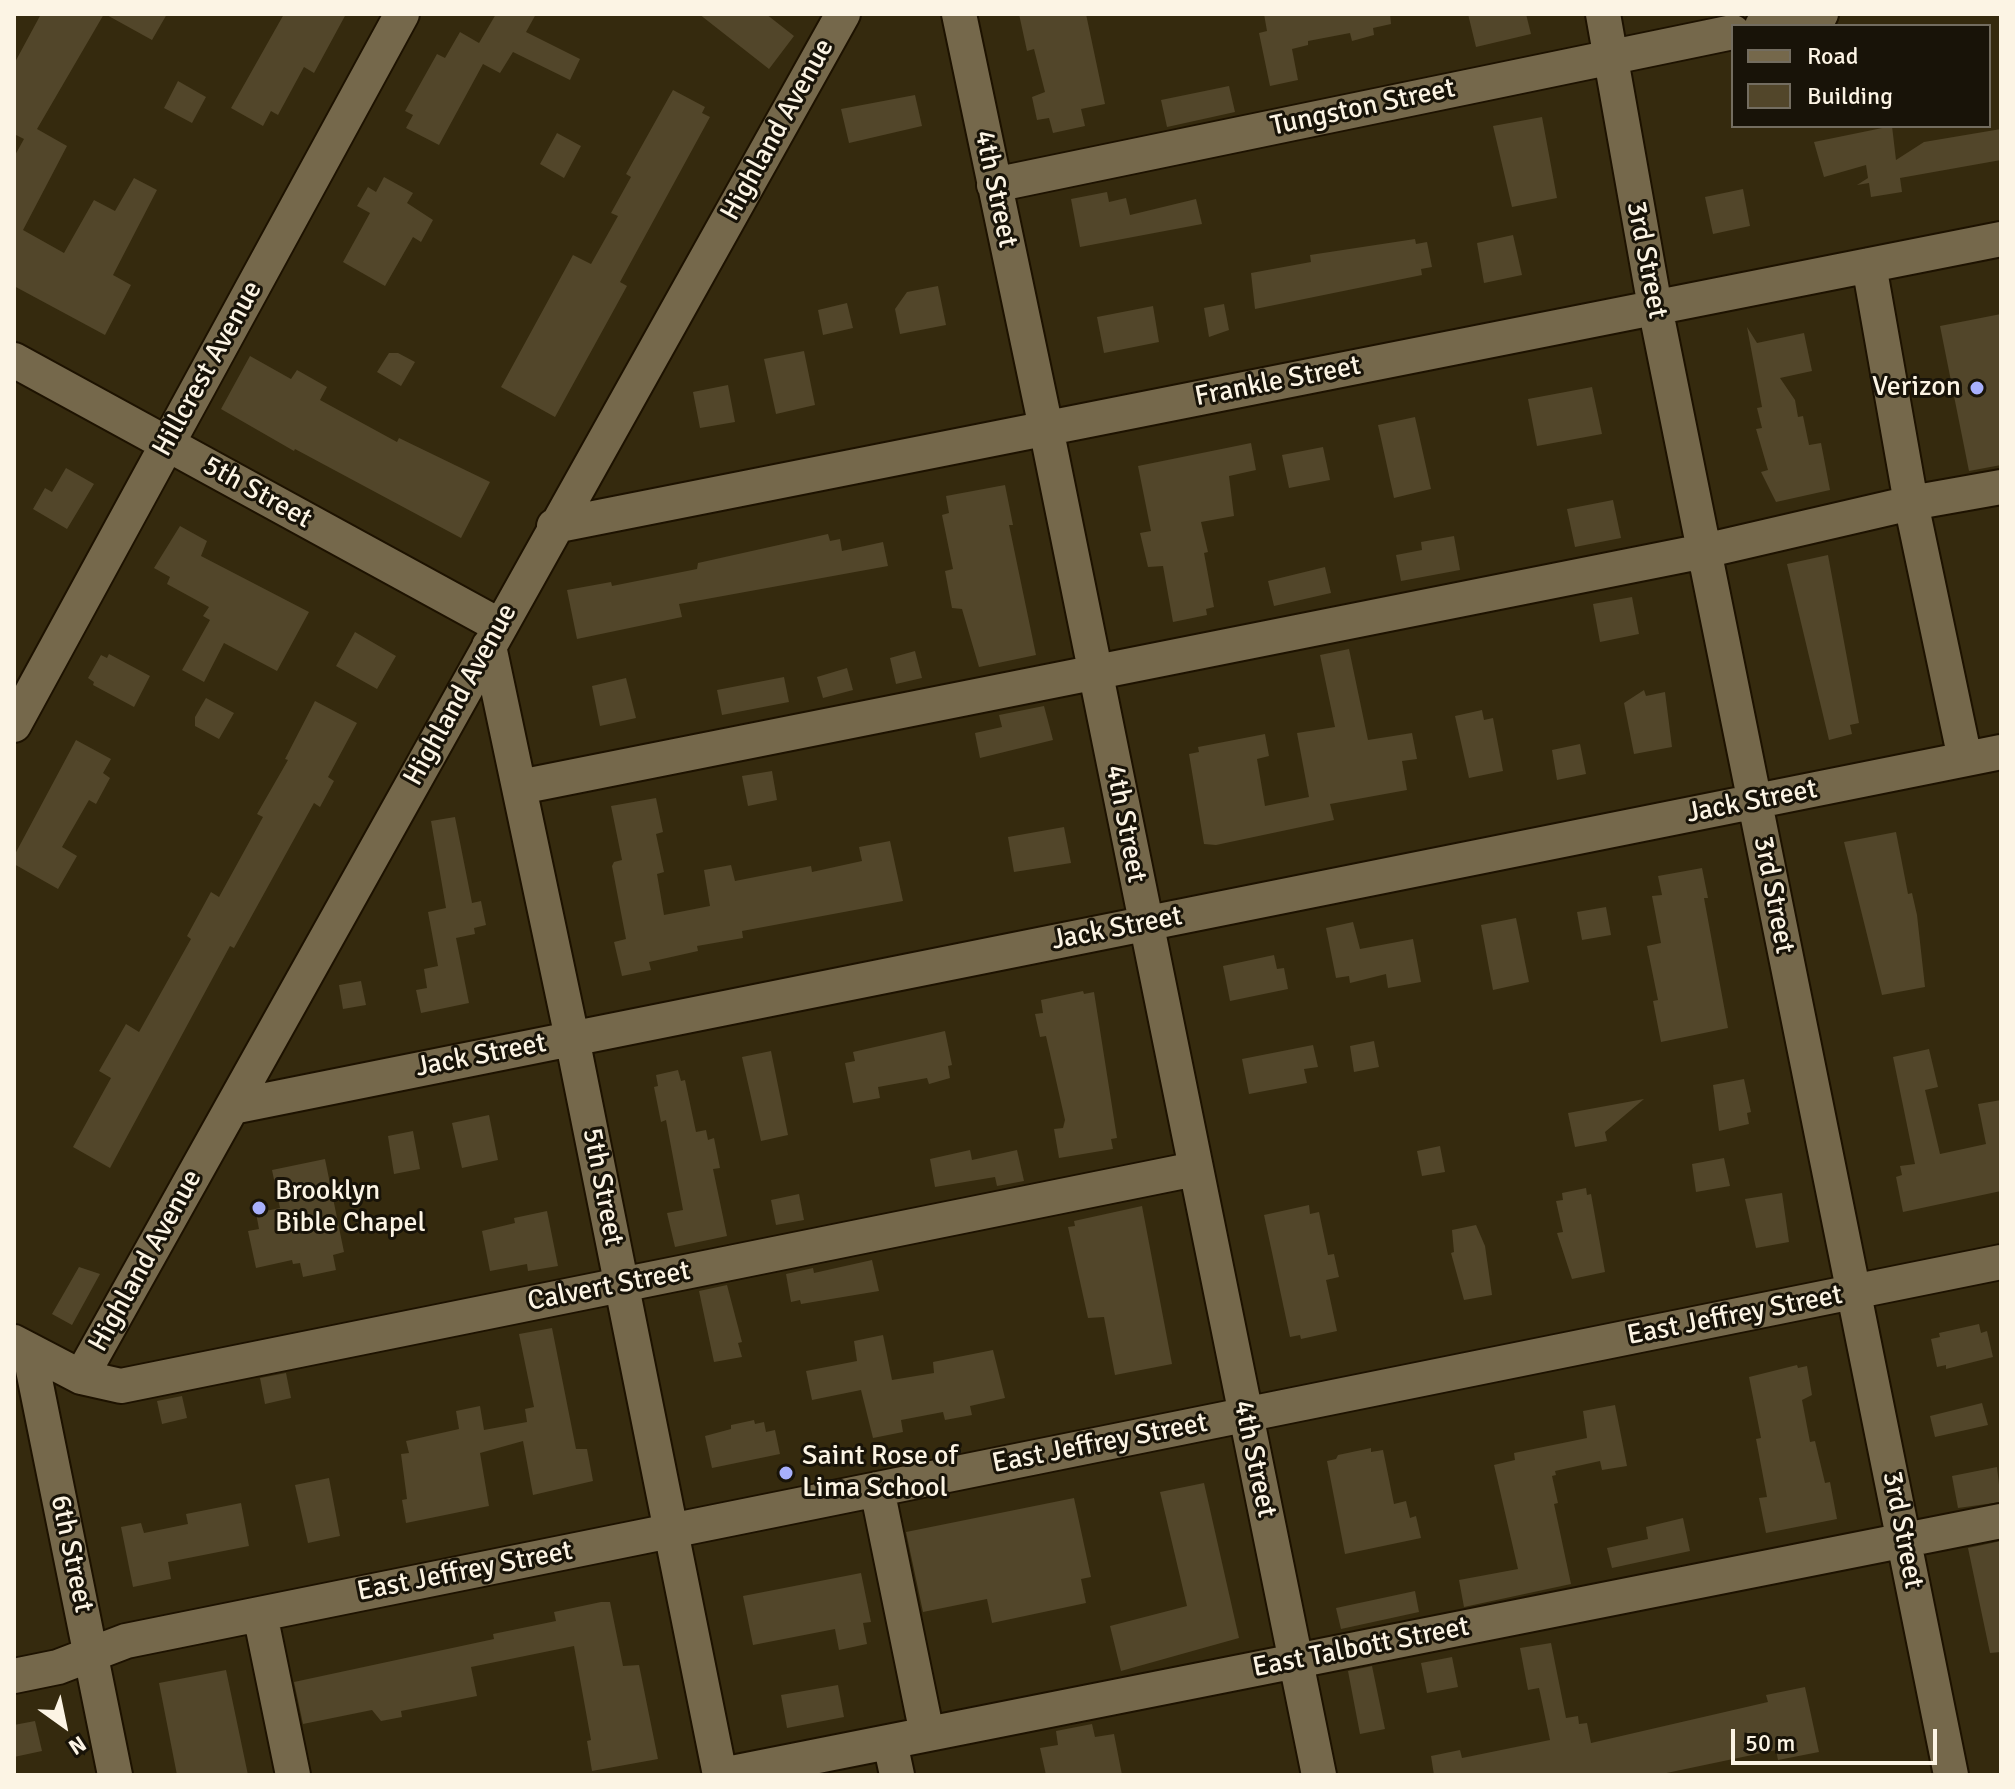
<!DOCTYPE html>
<style>
body{margin:0}
#map{position:relative;width:2015px;height:1789px;overflow:hidden;background:#352a0e;font-family:Signika,sans-serif}
canvas{display:block}
.frame{position:absolute;inset:0;border:16px solid #fcf4e4;pointer-events:none}
.legend{position:absolute;left:1731px;top:24px;width:260px;height:104px;box-sizing:border-box;background:#181308;border:2px solid #736d60;margin:0;padding:10px 14px;list-style:none;font-size:24px;color:#fcf4e4}
.legend li{display:flex;align-items:center;gap:16px;height:40px}
.legend b{width:40px;border:2px solid #736d60}
.north{position:absolute;left:24px;top:1685px;width:80px;height:80px;-webkit-text-stroke:6px #181308;paint-order:stroke;rotate:147deg;font-size:22px;font-weight:700;line-height:32px;text-align:center;color:#fcf4e4}
.north::after{content:'';display:block;margin:auto;width:28px;height:36px;background:#fcf4e4;clip-path:polygon(50% 0,100% 100%,50% 72%,0 100%)}
.scale{position:absolute;left:1731px;top:1729px;width:206px;height:36px;box-sizing:border-box;border:4px solid #fcf4e4;border-top:0;padding-left:10px;font-size:24px;line-height:28px;white-space:nowrap;color:#fcf4e4;-webkit-text-stroke:6px #181308;paint-order:stroke}
</style>
<div id="map">
<canvas width="2015" height="1789"></canvas>
<div class="frame"></div>
<ul class="legend">
<li><b style="height:10px;background:#75684b"></b>Road</li>
<li><b style="height:22px;background:#52462a"></b>Building</li>
</ul>
<div class="north">N</div>
<div class="scale">50 m</div>
</div>
<script>
const context = document.querySelector('canvas').getContext('2d');
context.lineJoin = 'round';
function fill(path, color) {
  context.fillStyle = color;
  context.fill(path, 'evenodd');
}
function stroke(path, color, width, dash) {
  context.strokeStyle = color;
  context.lineWidth = width;
  context.lineCap = dash ? 'butt' : 'round';
  context.setLineDash(dash || []);
  context.stroke(path);
}
function write(font, color, halo, rows, align = 'center') {
  context.font = font + ' Signika,sans-serif';
  context.lineWidth = 6;
  context.setLineDash([]);
  context.textBaseline = 'middle';
  context.strokeStyle = halo;
  context.fillStyle = color;
  for (const [text, x, y, turn = 0] of rows) {
    context.save();
    context.translate(x, y);
    context.rotate((+turn || 0) * Math.PI / 180);
    context.textAlign = isNaN(turn) ? turn : align;
    if (halo) context.strokeText(text, 0, 0);
    context.fillText(text, 0, 0);
    context.restore();
  }
}
fill(new Path2D(`
 M41,14H104L37,129L67,146L23,230L64,253L94,200L115,211L134,178L157,190L113,275L131,285L105,335L14,286V157L24,139L14,134V64Z
 M105,14H167L152,40Z
 M284,14H346L314,73L304,67L278,115L271,111L263,126L231,108Z
 M496,14H536L526,32L580,59L570,80L513,52L500,73L483,64L439,145L406,128L413,115L405,111L437,54L445,58L460,32L479,43Z
 M699,14H766L794,36L769,69Z
 M1019,14H1086L1105,104L1081,109L1085,126L1053,133L1049,118L1037,120L1032,97L1045,92L1034,49L1027,51Z
 M1264,14H1390L1391,24L1373,28L1374,35L1352,41L1350,33L1308,41V45L1292,49L1298,80L1270,86L1259,33L1267,31Z
 M1468,14H1526L1531,34L1476,47Z
 M178,81L206,97L192,123L164,108Z
 M1229,86L1235,112L1167,127L1161,100Z
 M673,90L705,107L702,113L710,117L620,282L627,286L555,417L501,387L573,255L591,264L618,216L611,213L631,177L626,174Z
 M915,95L922,126L849,143L841,109Z
 M1542,117L1557,198L1512,207L1493,126Z
 M1892,126L1896,160L1924,142L2001,129V160L1900,178L1902,192L1871,197L1869,183L1857,185L1868,178L1866,165L1824,177L1814,142Z
 M557,133L581,146L564,178L540,164Z
 M384,177L413,193L407,203L433,220L421,242L413,237L385,286L343,262L370,213L357,206L368,187L376,192Z
 M1743,189L1750,226L1713,234L1705,197Z
 M1107,192L1109,202L1126,198L1130,215L1196,199L1202,224L1080,247L1071,199Z
 M1513,235L1522,275L1484,283L1477,243Z
 M1415,239L1416,244L1427,242L1432,267L1421,269L1422,275L1255,309L1251,273L1311,262L1310,255Z
 M938,286L946,325L900,334L895,309L907,292Z
 M847,303L853,328L823,335L818,310Z
 M1224,304L1229,330L1209,337L1204,308Z
 M1153,306L1159,342L1104,353L1097,317Z
 M2001,314V465L1969,471L1940,326Z
 M1747,327L1757,343L1804,333L1812,371L1780,378L1795,400L1798,417L1803,416L1809,445L1821,443L1830,490L1776,502L1761,472L1768,470L1756,429L1762,428L1757,408L1762,407Z
 M804,351L815,405L776,414L764,359Z
 M389,353H398L415,362L401,386L377,372Z
 M250,356L291,379L297,370L327,387L320,400L397,442L399,438L490,482L461,538L295,449L294,451L221,409Z
 M728,385L735,422L700,428L693,392Z
 M1592,387L1602,434L1537,446L1528,399Z
 M1415,417L1431,489L1394,498L1378,425Z
 M1251,443L1256,470L1229,476L1234,516L1201,522L1208,552L1204,553L1214,607L1206,609L1207,615L1173,622L1163,566L1148,567L1140,533L1151,531L1138,466Z
 M1323,447L1330,480L1289,488L1282,455Z
 M66,468L94,484L67,529L33,509L45,488L52,492Z
 M1005,485L1013,525H1009L1036,655L979,667L962,609L952,608L945,571L953,569L942,515L949,513L946,496Z
 M1613,500L1621,538L1575,547L1567,509Z
 M180,526L207,541L201,556L309,612L277,671L224,643L204,682L182,670L210,620L203,616L209,607L167,584L170,577L154,568Z
 M828,534L830,541L840,539L842,551L883,542L888,566L679,604L682,617L577,639L567,590L611,582L612,586L697,569L698,563Z
 M1454,536L1460,570L1401,581L1396,555L1422,550L1421,542Z
 M1828,555L1859,723L1850,725L1852,734L1829,740L1787,564Z
 M1325,567L1331,593L1274,606L1268,581Z
 M1632,597L1639,634L1600,642L1593,604Z
 M355,632L396,656L377,689L336,666Z
 M1349,649L1368,740L1412,733L1417,759L1402,761L1407,790L1330,804L1334,820L1216,845L1204,844L1189,754L1199,752L1198,747L1265,734L1269,756L1257,759L1265,806L1309,797L1297,733L1335,727L1320,655Z
 M915,651L922,678L896,684L890,658Z
 M109,654L150,676L134,707L93,685L94,682L88,678L101,655L107,658Z
 M847,668L853,690L823,698L817,677Z
 M784,677L789,702L722,715L717,690Z
 M626,678L636,718L600,726L592,686Z
 M1644,690L1646,696L1665,692L1672,747L1634,754L1624,703Z
 M206,698L234,713L219,739L195,726V717Z
 M315,701L357,723L328,777L334,781L320,807L314,803L234,948L230,946L110,1168L73,1147L111,1078L99,1071L126,1024L139,1032L191,939L187,936L211,892L219,897L263,817L257,814L288,760L285,759Z
 M1044,706L1053,740L980,758L975,733L1002,727L999,715Z
 M1482,710L1484,720L1493,718L1503,771L1469,778L1455,716Z
 M76,740L111,759L103,773L110,778L96,804L89,800L62,847L77,856L58,889L14,864V856Z
 M1580,744L1586,774L1557,780L1552,750Z
 M772,771L777,800L748,806L742,776Z
 M656,798L663,832L656,834L664,872L657,874L664,915L710,906L704,870L731,865L735,881L811,866L812,872L862,861L859,847L890,841L903,901L742,931L743,938L697,946L698,951L649,962L651,970L622,976L614,942L626,939L612,866L614,862L622,860L611,806Z
 M455,817L472,903L481,901L486,925L474,928L475,934L456,938L469,1003L421,1013L416,990L427,988L424,969L438,966L428,912L446,908L431,821Z
 M1064,827L1071,863L1014,872L1008,837Z
 M1896,832L1908,894L1912,893L1917,915L1925,987L1882,995L1844,842Z
 M1702,868L1708,898H1704L1728,1028L1661,1042L1653,1001L1658,1000L1647,946L1661,943L1652,896L1662,895L1658,876Z
 M1606,907L1611,935L1582,940L1577,912Z
 M1516,918L1529,982L1493,990L1481,925Z
 M1353,922L1360,949L1413,939L1421,982L1388,988L1386,974L1350,983L1349,976L1336,978L1326,928Z
 M1274,955L1277,969L1284,968L1288,989L1230,1001L1223,966Z
 M361,981L366,1005L343,1009L339,985Z
 M1083,991L1084,994L1094,992L1117,1138L1111,1139L1113,1149L1059,1158L1054,1129L1063,1128L1065,1120L1046,1036L1040,1037L1035,1014L1043,1013L1041,1000Z
 M945,1031L952,1065L948,1066L950,1078L929,1084L927,1078L878,1087L880,1098L853,1103L845,1063L855,1061L853,1052Z
 M1374,1041L1379,1067L1354,1072L1350,1046Z
 M1313,1045L1318,1067L1304,1069L1307,1083L1249,1094L1242,1059Z
 M1929,1049L1938,1087L1925,1090L1940,1154L1986,1144L1978,1104L2001,1100V1191L1903,1212L1896,1177L1902,1175L1900,1166L1915,1164L1893,1057Z
 M771,1051L788,1135L761,1141L742,1057Z
 M678,1070L681,1081L685,1080L696,1132L706,1130L708,1140L714,1138L720,1168L713,1169L727,1236L675,1247L667,1213L683,1210L666,1120L661,1122L654,1087L658,1086L656,1075Z
 M1744,1079L1751,1112L1747,1113L1749,1124L1719,1131L1713,1085Z
 M1644,1099L1605,1132L1607,1141L1575,1147L1568,1113Z
 M489,1115L498,1160L462,1168L452,1123Z
 M413,1131L420,1169L394,1174L388,1136Z
 M1440,1146L1445,1172L1422,1176L1417,1151Z
 M970,1150L972,1160L1017,1150L1024,1181L997,1186L995,1177L935,1187L930,1159Z
 M1724,1158L1730,1186L1696,1192L1692,1164Z
 M325,1159L344,1252L333,1255L336,1270L303,1277L300,1263L293,1264L292,1260L256,1268L248,1231L259,1229L256,1213L280,1208L272,1170Z
 M1586,1188L1587,1195L1591,1194L1605,1272L1572,1279L1557,1233L1563,1232L1556,1201L1563,1200L1562,1193Z
 M1782,1193L1789,1242L1756,1248L1745,1199Z
 M799,1194L804,1220L776,1225L771,1200Z
 M1309,1205L1310,1214L1319,1212L1328,1255L1334,1254L1339,1277L1326,1280L1337,1331L1301,1339L1300,1335L1290,1337L1264,1215Z
 M1142,1206L1172,1364L1115,1375L1104,1317L1088,1318L1068,1227L1075,1226L1074,1221Z
 M547,1211L558,1266L528,1271L527,1264L490,1271L482,1231L515,1223L514,1218Z
 M1476,1225L1485,1246L1492,1295L1464,1300L1451,1253L1454,1252L1452,1230Z
 M872,1260L879,1291L801,1304L800,1300L791,1302L786,1274L813,1268L814,1273Z
 M79,1267L100,1274L72,1325L52,1314Z
 M727,1285L742,1342L738,1343L742,1357L714,1362L699,1291Z
 M1979,1324L1981,1333L1987,1331L1993,1357L1946,1369V1365L1937,1367L1931,1339L1940,1337L1939,1333Z
 M552,1328L576,1449H587L593,1481L533,1495L523,1441L480,1453L489,1506L406,1523L402,1500L407,1499L401,1454L409,1453L406,1441L459,1429L456,1411L480,1406L484,1430L527,1422L525,1409L534,1407L519,1334Z
 M883,1335L892,1380L934,1373L933,1362L993,1350L1005,1398L970,1406L972,1415L945,1420L943,1412L901,1420L903,1432L873,1438L861,1390L812,1400L806,1371L857,1361L854,1341Z
 M1797,1365L1798,1368L1807,1366L1812,1395L1802,1400L1810,1442L1815,1441L1825,1483L1830,1482L1837,1519L1766,1533L1759,1498L1767,1497L1756,1439L1761,1438L1749,1377Z
 M286,1373L291,1398L265,1404L260,1378Z
 M182,1396L187,1418L162,1424L157,1401Z
 M1982,1403L1988,1425L1935,1437L1930,1416Z
 M1615,1405L1627,1466L1602,1470L1600,1461L1555,1471L1556,1475L1552,1476L1558,1503L1554,1504L1571,1584L1464,1607L1459,1580L1518,1569L1494,1465L1515,1460L1514,1453L1587,1438L1583,1411Z
 M754,1420L755,1424L764,1422L766,1432L775,1430L780,1454L712,1468L705,1436L731,1429V1425Z
 M1371,1448V1452L1383,1450L1394,1504L1406,1501L1410,1518L1416,1516L1421,1538L1345,1554L1327,1461L1336,1459L1338,1455Z
 M1997,1467L2001,1502L1958,1508L1952,1476Z
 M329,1478L340,1536L308,1543L295,1485Z
 M1204,1483L1239,1638L1121,1671L1110,1626L1187,1606L1160,1492Z
 M1074,1498L1091,1577L1081,1579L1086,1603L992,1623L987,1599L923,1612L906,1532Z
 M241,1503L249,1546L168,1562L171,1579L133,1587L121,1527L141,1523L144,1533L188,1524L186,1514Z
 M1683,1518L1690,1551L1612,1568L1607,1548L1648,1539L1646,1527Z
 M2001,1541V1652L1990,1653L1968,1548Z
 M861,1573L871,1622L863,1623L867,1644L839,1650L835,1629L753,1645L743,1596Z
 M1415,1591L1419,1612L1341,1629L1336,1608Z
 M601,1602H610L623,1666L639,1665L658,1759L592,1771L587,1741L591,1740L574,1646L471,1667L477,1696L401,1711L402,1717L381,1721L372,1710L303,1724L294,1682L494,1639L493,1634L556,1621L554,1612Z
 M1551,1643L1566,1718L1578,1716L1579,1724L1587,1723L1591,1743L1768,1702L1766,1695L1805,1687L1819,1752L1778,1760L1776,1750L1657,1775H1434L1431,1756L1460,1750L1462,1758L1550,1740L1539,1688L1528,1690L1520,1648Z
 M1452,1657L1458,1687L1427,1693L1421,1663Z
 M1372,1666L1385,1729L1360,1734L1348,1671Z
 M226,1670L248,1775H177L159,1683Z
 M838,1685L844,1717L787,1728L781,1695Z
 M35,1721L42,1751L14,1757V1725Z
 M1092,1724L1095,1737L1114,1734L1122,1775H1046L1040,1748L1058,1745L1056,1731Z`), '#52462a');
const minor = new Path2D(`
 M959,14L1046,428L1319,1775
 M1603,14L1655,307L1951,1775
 M1762,26L1821,14
 M994,185L1733,32
 M1869,265L1911,503L1965,759
 M14,360L500,626
 M554,526L2001,239
 M489,646L572,1038L720,1775
 M14,725L402,14
 M520,787L1704,551L1911,503L2001,487
 M232,1107L2001,752
 M14,1342L81,1377L121,1386L1195,1169
 M29,1350L115,1775
 M81,1377L843,14
 M877,1489L927,1734
 M260,1614L293,1775
 M14,1676L58,1667L126,1641L2001,1262
 M890,1742L897,1775
 M722,1775L2001,1521`);
stroke(minor, '#1d1200', 38);
stroke(minor, '#75684b', 34);
for (const [x, y, r, color] of [
 [1977,388,8,"#a8b0fc"],
 [259,1208,8,"#a8b0fc"],
 [786,1473,8,"#a8b0fc"]
]) {
  const dot = new Path2D();
  dot.arc(x, y, r, 0, 2 * Math.PI);
  context.fillStyle = color;
  context.fill(dot);
  stroke(dot, '#181308', 3);
}
write('28px', '#fcf4e4', '#181308', [
 ["Tungston Street",1363,108,-12],
 ["Highland Avenue",778,130,-61],
 ["4th Street",995,189,78],
 ["3rd Street",1646,260,79],
 ["Hillcrest Avenue",208,369,-61],
 ["Frankle Street",1278,382,-11],
 ["5th Street",257,493,29],
 ["Highland Avenue",461,695,-61],
 ["Jack Street",1752,802,-11],
 ["4th Street",1125,824,79],
 ["3rd Street",1773,895,79],
 ["Jack Street",1117,929,-11],
 ["Jack Street",481,1056,-11],
 ["5th Street",602,1187,79],
 ["Highland Avenue",146,1261,-61],
 ["Calvert Street",609,1287,-11],
 ["East Jeffrey Street",1735,1316,-11],
 ["East Jeffrey Street",1100,1444,-11],
 ["4th Street",1254,1459,78],
 ["3rd Street",1902,1530,79],
 ["6th Street",71,1554,78],
 ["East Jeffrey Street",465,1572,-11],
 ["East Talbott Street",1361,1648,-11]
]);
write('28px', '#fcf4e4', '#181308', [
 ["Verizon",1961,388,"right"],
 ["Brooklyn",275,1192],
 ["Bible Chapel",275,1224],
 ["Saint Rose of",802,1457],
 ["Lima School",802,1489]
], 'left');
</script>
